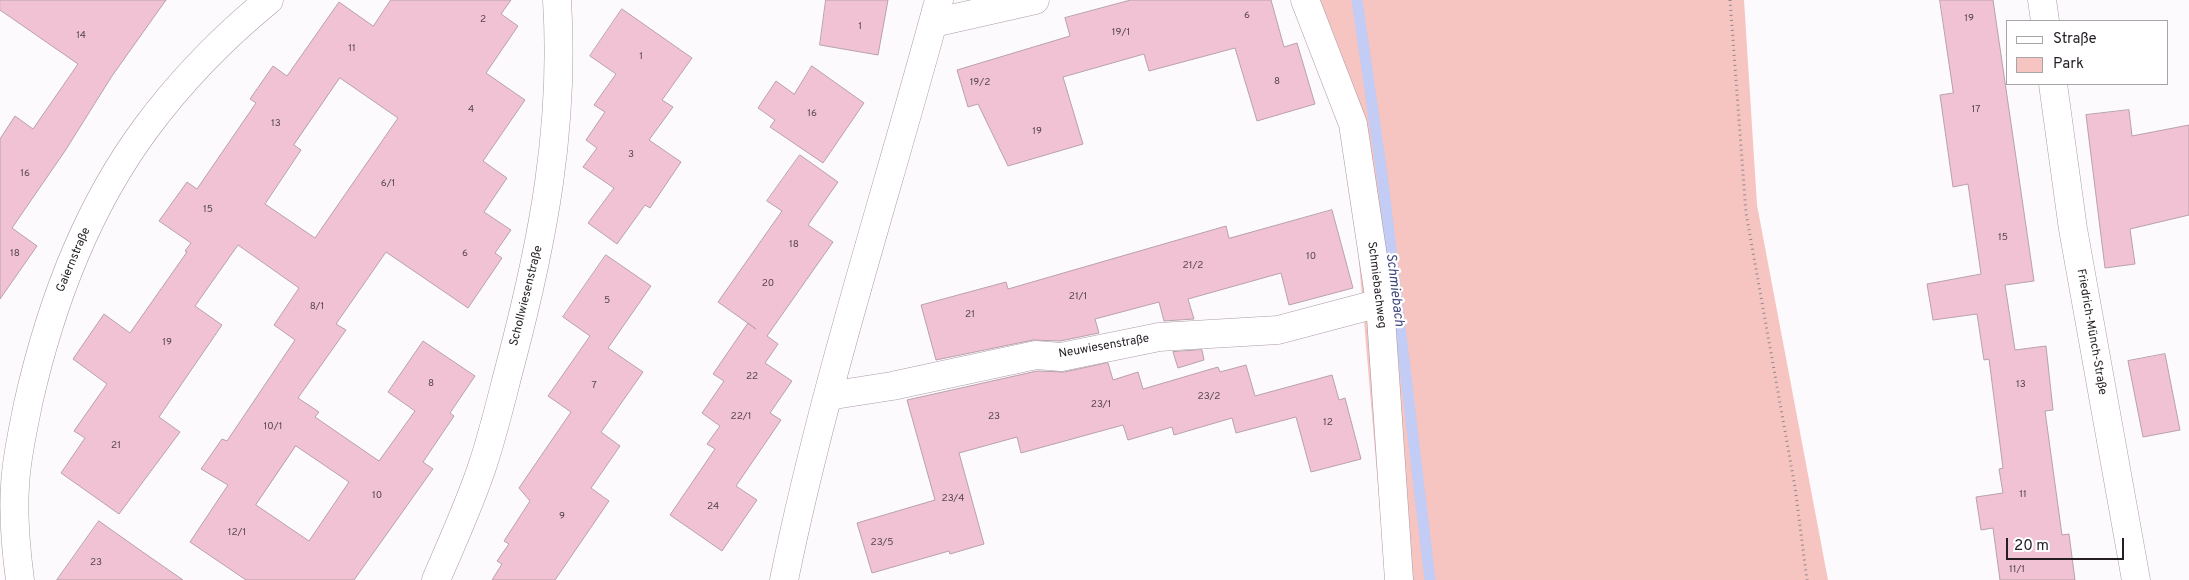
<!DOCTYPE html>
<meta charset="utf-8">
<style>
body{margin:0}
#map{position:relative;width:2189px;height:580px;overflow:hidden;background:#fdfafd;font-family:Overpass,sans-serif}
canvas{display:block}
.legend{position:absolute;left:2006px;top:20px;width:162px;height:65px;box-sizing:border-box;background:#fff;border:1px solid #a7a5a7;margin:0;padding:6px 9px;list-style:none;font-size:15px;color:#241e24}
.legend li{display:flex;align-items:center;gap:10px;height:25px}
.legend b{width:25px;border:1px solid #a7a5a7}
.scale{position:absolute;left:2006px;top:538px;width:118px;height:22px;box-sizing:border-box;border:2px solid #241e24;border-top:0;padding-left:6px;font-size:15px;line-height:18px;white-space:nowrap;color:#241e24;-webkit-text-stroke:4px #fff;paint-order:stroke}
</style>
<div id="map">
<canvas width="2189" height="580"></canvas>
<ul class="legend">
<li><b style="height:6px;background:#fff"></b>Straße</li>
<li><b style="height:14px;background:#f6c4c1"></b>Park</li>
</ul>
<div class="scale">20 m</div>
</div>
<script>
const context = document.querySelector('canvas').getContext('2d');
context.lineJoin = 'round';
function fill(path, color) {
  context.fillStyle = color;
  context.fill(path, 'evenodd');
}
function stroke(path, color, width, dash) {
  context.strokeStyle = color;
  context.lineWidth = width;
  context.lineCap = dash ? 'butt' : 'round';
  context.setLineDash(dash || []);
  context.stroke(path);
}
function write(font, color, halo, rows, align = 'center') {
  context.font = font + ' Overpass,sans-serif';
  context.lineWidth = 4.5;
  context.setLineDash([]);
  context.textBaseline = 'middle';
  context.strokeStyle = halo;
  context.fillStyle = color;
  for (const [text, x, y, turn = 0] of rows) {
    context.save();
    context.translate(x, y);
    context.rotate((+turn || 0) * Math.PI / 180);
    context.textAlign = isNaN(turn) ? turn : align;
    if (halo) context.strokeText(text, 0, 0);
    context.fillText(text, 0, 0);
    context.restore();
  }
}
fill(new Path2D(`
 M1291,0H1744L1757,205L1828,580H1386L1350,156Z`), '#f6c4c1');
stroke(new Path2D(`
 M1357,0L1382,174L1430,580`), '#c2ccf4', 11);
const building = new Path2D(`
 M0,0H166L112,76L65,151L12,228L37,246L0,299V139L15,116L33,129L78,64L0,10Z
 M391,0H511L501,14L518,26L486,73L525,100L483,161L507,178L484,212L511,230L495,253L502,258L468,308L386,252L336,324L346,330L298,398L319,412L315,417L379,461L415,411L388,392L423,341L475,376L450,413L454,416L423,462L433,469L354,580H246L190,542L228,485L201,469L222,439L227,441L295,340L274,325L299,288L238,245L195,306L222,325L159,417L180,432L119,514L61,473L85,438L74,431L107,384L73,359L104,314L130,333L187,252L185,251L191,243L159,221L187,182L197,189L256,103L250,99L273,66L287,76L339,2L373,26ZM340,78L398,118L315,238L265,204L301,150L294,145ZM296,446L349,482L309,541L256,505Z
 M826,0H888L878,55L820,45Z
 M1131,0H1271L1284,47L1297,43L1315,104L1257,121L1235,48L1149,71L1144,54L1063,77L1083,144L1008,166L978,104L968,107L957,70L1070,36L1065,18Z
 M1940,0H1993L2034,281L2005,285L2015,350L2046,346L2053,410L2045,411L2062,535L2069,534L2075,580H2000L1993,528L1981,530L1976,497L2003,493L1999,469L2003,468L1989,359L1984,360L1977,314L1933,320L1927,284L1981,274L1968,184L1953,187L1940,95L1953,93Z
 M622,9L692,58L662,100L673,107L649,140L681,162L650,208L645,205L617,244L588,223L614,188L583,167L597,148L586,140L605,112L594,105L616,74L590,56Z
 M812,66L864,103L823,163L770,127L775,120L758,108L776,81L794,94Z
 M2129,110L2132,136L2189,125V215L2130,229L2135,264L2105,268L2086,115Z
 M800,155L838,182L808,225L833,242L767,336L778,344L765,363L792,381L770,413L781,420L736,486L757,500L722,551L670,515L715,449L707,444L720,426L702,413L724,381L713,374L748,323L756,329L718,302L782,211L767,201Z
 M1332,210L1353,288L1289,305L1281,273L1188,299L1194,319L1164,321L1159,302L1095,319L1099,333L1060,341L1033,340L936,360L921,305L1006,282L1008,289L1226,226L1229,238Z
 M606,255L651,286L608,348L643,372L601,432L620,446L591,488L609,501L555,580H492L502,564L497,561L509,544L504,541L530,501L519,488L571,412L548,396L590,336L563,317Z
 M1202,350L1204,360L1178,368L1173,352Z
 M2165,354L2180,430L2143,437L2128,361Z
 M1108,363L1113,380L1138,372L1143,389L1218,367L1220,372L1246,365L1255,396L1332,375L1339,400L1345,398L1361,459L1311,472L1296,417L1236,433L1232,418L1174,435L1172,427L1128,440L1123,425L1021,453L1017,437L959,453L984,544L950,554L949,551L872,573L857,523L935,500L907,400L1037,371L1064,372Z
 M99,521L137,548L183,580H57Z`);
fill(building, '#f1c2d3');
stroke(building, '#b8a1a9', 1);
const street = new Path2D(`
 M1305,0L1353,124L1380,303L1399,580
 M2042,0L2045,21
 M933,23L1035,0
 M2053,84L2073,229L2136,580
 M828,396L892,386L1036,355L1061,357L1159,337L1278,330L1380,303
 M20,580C16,550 13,516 15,486C16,459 23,430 28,404C50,306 86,209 146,128C180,82 225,36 269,0
 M436,580C452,542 470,504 483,464C494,431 502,396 511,362C543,241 565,126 557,0
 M784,580C824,384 887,193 939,0`);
stroke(street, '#ab9aa9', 29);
stroke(new Path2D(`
 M1730,0L1746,213L1795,487L1807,580`), '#8e8a8e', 3, [1, 4]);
stroke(street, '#fff', 28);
write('10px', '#574750', null, [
 ["6",1247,16],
 ["19",1969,19],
 ["2",483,20],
 ["1",860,27],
 ["19/1",1121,33],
 ["14",81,36],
 ["11",352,49],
 ["1",641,57],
 ["8",1277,82],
 ["19/2",980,83],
 ["4",471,110],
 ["17",1976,110],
 ["16",812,114],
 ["13",276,124],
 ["19",1037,132],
 ["3",631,155],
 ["16",25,174],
 ["6/1",388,184],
 ["15",208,210],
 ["15",2003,238],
 ["18",794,245],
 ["18",15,254],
 ["6",465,254],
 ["10",1311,257],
 ["21/2",1193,266],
 ["20",768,284],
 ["21/1",1078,297],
 ["5",607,301],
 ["8/1",317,307],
 ["21",970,315],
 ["19",167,343],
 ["22",752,377],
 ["8",431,384],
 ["13",2021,385],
 ["7",594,386],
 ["23/2",1209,397],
 ["23/1",1101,405],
 ["22/1",741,417],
 ["23",994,417],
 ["12",1328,423],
 ["10/1",273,427],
 ["21",116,446],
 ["11",2023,495],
 ["10",377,496],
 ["23/4",953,499],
 ["24",713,507],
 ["9",562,517],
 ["12/1",237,533],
 ["23/5",882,543],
 ["23",96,563],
 ["11/1",2017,570]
]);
write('12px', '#241e24', '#fff', [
 ["Gaiernstraße",74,260,-67],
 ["Schmiebachweg",1376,285,83],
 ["Schollwiesenstraße",527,296,-76],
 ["Friedrich-Münch-Straße",2091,332,80],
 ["Neuwiesenstraße",1104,347,-10]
]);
write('italic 14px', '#40497e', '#fff', [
 ["Schmiebach",1394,290,83]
]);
</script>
